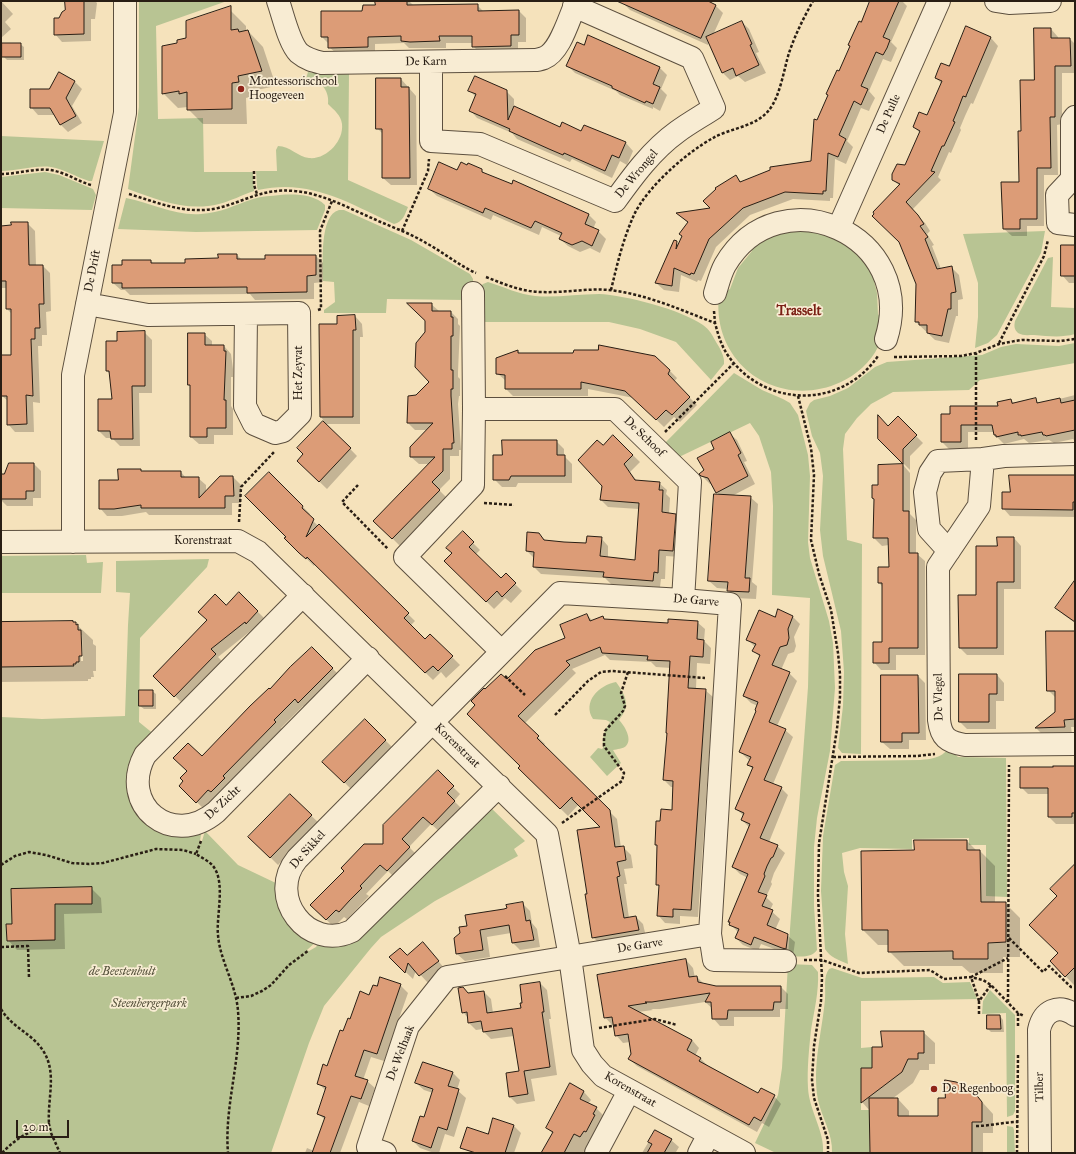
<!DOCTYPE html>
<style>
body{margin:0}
#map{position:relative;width:1076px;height:1154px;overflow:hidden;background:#f5e2bb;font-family:"IM FELL Great Primer",serif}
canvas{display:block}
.frame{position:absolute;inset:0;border:2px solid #291e14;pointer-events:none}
.scale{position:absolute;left:16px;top:1120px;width:53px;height:18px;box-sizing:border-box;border:2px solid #291e14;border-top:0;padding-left:5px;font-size:12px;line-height:14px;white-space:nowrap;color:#291e14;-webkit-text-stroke:3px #f8ecd3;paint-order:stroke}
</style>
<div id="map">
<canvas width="1076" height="1154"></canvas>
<div class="frame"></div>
<div class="scale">20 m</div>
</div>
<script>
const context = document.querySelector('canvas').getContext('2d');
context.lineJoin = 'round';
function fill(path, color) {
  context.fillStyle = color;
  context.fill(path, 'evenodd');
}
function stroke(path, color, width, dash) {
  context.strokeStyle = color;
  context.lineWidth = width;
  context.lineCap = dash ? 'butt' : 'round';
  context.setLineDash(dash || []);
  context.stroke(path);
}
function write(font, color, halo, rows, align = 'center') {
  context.font = font + ' "IM FELL Great Primer",serif';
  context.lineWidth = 3.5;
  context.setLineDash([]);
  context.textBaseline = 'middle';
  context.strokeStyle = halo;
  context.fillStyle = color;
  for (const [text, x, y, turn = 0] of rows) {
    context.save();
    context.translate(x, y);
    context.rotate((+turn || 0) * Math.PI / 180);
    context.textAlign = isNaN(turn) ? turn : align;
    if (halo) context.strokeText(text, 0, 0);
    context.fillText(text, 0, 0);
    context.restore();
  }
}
fill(new Path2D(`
 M139,1H227L156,26L158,119L203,118L204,172H253L254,191C242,195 231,201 219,204C187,212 158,200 128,189L139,107Z
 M308,72L321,74H349L348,180L408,207C405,214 403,222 394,224C349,203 310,178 258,190L257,187L256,171H277L276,150L278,146C290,146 298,157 309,158C326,160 344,141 342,124C341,115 334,110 328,104C330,90 319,77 305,82Z
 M1,136L104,141L92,181H89C76,177 64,169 51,167C34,165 18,171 1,171Z
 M45,172L59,175L93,189L96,195L92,210L1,208V177Z
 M280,195C294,194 314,194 325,205V210L317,230L196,232L118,229L126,198C152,203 174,216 201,214C220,213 235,205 253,199C262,196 271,196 280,195Z
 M339,210H344L411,240L470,274L473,279V282L466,300L387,299L386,313H324V310L335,302L334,282L323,281C323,265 319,215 339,210Z
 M818,227L869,260L877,293L878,314L882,320C881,328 881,339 878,347C871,362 856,375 841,382C778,411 711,364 719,295L730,289L738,268L752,251L753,243L762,237Z
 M1045,231L1041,253L997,335L988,343L975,348L978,317V283L963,234Z
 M1053,257L1051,307L1075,308V334C1061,338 1048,336 1034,335C1028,335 1023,336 1018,333C1014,329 1014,326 1015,321L1048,258Z
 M488,282C504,287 518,294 535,296C556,298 577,294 599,294C625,295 682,310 703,325C709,329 713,336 716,342C720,348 725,357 724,364L711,380L676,342L640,329L609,322H480L481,286L483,284Z
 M1075,343V363L980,380L969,390L893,392L871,404L857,418L845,434L843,449L847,540L862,544L861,754L842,753L838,748L843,706L844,672L841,631L823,556L820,530L823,476L820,453L812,436L806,411L810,403L814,400L830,396L848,388L875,367L887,362L982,355L1001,347L1016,344L1059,346Z
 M734,373L762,390L783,399L790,403L798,415L808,455L810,476L808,542L810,558L829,621L833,643L835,688L830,751L817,818L814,847V906L817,950C811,959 798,956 788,956L808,687L810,598L772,595L773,506L771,472L759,436L750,423L679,457L663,445Z
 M86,555L87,563L103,562L101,593H1V556Z
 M209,559L207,567L140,638L139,722L155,735L134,795L202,828L200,841H202L205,831L238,865L280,885L318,940L307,950L309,951L316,947L321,940L325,941L488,805L525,841L514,849L518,856L435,901L381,937L371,948L324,1006L309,1043L271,1153H1V717L42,719L125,716L128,625L130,593L116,592V561Z
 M616,682C626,696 631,705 619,720C624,725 633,739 626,746C623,749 617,749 613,750L621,763L607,776L590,757L598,748L602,749L603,748C602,737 604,731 610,722L606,720L593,719C582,702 599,685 616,682Z
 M948,749L952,751L958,757L1006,758L1007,897L986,896V845H969V838L912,839V849L860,848L842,853L844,872L848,886L845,934L848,964C838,960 830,957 825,949L821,891L823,836L835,765L841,761H845L920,760C931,759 941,758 948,749Z
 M788,964L812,965L818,972C819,992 814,1011 811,1030C809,1049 807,1069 808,1088C809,1110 825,1132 823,1153H776L755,1143L778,1095L782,1068Z
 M832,968L862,978L934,977L943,983L970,982L977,999L861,1001V1048L872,1047V1068H861V1110H873L869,1120L870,1153H832C833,1134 822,1118 818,1100C812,1065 822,1033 825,999C826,988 823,977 829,969Z
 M990,990L1015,1015V1111L1013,1115L1007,1117L1006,1013L982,1014L983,1001Z
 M1007,1126L1013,1127L1014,1130L1015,1153H1007Z`), '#b8c493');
fill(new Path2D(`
 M1,1L13,14L5,22L11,29L1,38Z
 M66,1H95L97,3L95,19H91V41L62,42L55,34L60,19L66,10Z
 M376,1H409L414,6L477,5L484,12L519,11L526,18V42H518V53H480L473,46V43H446V48H409L404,43L375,44V54H337L329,47V44L322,37L376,6Z
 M623,1H705L715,5L723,13L713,35L742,22L749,29L759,52L756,53L766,73L745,82L738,76L730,80L723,73L709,42L708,45L630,10L623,3Z
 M871,1H902L907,6L891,42L897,48L891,62L883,59L869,91L875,98L871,106L869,111L861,108L847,141L853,147L846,164L835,159L833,198H830V201L793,199L750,215L716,247L701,281L698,280L697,282L681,275L679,292L664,290L656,283L674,241L679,245L688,223L678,214L712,209L736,176L741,182L812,162L818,122L829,96L827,94L840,72Z
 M231,11L246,26V32L248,31L263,47L276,86L252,91L253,96L246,98L247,124H203L188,109V107L178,108L163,93L179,44Z
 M967,28L991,38L998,46L973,104L971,103L965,116L960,128L961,130L951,153L949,152L938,177L941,180L912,210L925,223L930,231L927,234L934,245L932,246L941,269L951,267L959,275L963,299L958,300V316H956L949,343L935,340L916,322L917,284L900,186L893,180L906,166L920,133L914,127L927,117L942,84L936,78L949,67Z
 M1051,29L1058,37V39H1070L1075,44V73H1062V124L1057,125L1058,175H1044V226H1027V236H1012L1004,229L1020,183L1022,132Z
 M589,36L660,68L667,75L661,89L667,95L660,111L653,107V109L620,95L616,91L575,73L567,65L585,46Z
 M20,44L24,47V60H7L3,56Z
 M60,73L75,82L82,89L72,106L82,123L68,132L60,124L55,115H38L31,107L50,90Z
 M377,79H401L416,96L417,185H391L383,178V134L377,128Z
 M470,91H506L514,99V107L560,128L582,132L585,126L626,143L633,151L627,165L620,161L612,178L572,159L570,162L517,139L512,133L477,118L470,110L476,97Z
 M481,170L485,174L512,185L514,181L589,215L596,222L593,229L598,231L606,239L600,253L590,248L580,252L568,246L560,239L561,236L542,227L539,235L493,215L491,220L437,196L429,189L458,171Z
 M27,223L35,231L36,266H43L50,273L51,311L46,312L47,335H42V346H38L40,403L33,402L34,432H15L8,424V401L2,396L1,377V356H12V314L7,309V288H1V227Z
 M1075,246V283H1069L1062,275Z
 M237,255L242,260H266L316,256L323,263V282L314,283V299L255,300L250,294L130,295L125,290H121L113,283L123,266L151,261L154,264H186Z
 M431,304L439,311L451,312L458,319V324L460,326L458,372V377L460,379V396H459L458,404L461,450H459V456H450V479L439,490L447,498L400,546L375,521L430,464H419L411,457V447L428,430H415L408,423L417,396L431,382L426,332Z
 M355,316L362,324L363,337H360V424H326L357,456L327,489L298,461L304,454L298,448L324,421L321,417L338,325Z
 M144,332L152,340V393H139L140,446H120L112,438H106L99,431L113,400L110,374L107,371L118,342Z
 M204,334L212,341V346H224L231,354L233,369V377H231V406L233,409V435H214V444H199L191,437V386L189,385Z
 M518,351L521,354L655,356L677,378L674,382L697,405L680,422L674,417L664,427L634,398L588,389V396H513L506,389V381L497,373V359Z
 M1075,395V441L1073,439L1054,443L1049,440L1029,443L1024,439L1004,444L995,435L994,432H968V449H949L942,442L951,415L999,407L1011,400L1015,404L1035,400L1040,404Z
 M898,418L923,443L910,456V470L879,439Z
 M729,433L737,440L747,461L744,462L755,484L732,496L750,497L758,504L752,582L757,586L756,599L735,598L728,589L717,588L709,581L719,495L713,484H710L702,476L716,449Z
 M613,436L640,462L630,472L637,481L659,483L667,490L666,494L670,498L669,514L675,515L682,522L680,557L666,556L665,579H661L660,587L611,584L605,578L541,574L534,567V558L527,551L539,534L546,541L587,544L601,538L608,546V558L636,561L639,509L608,507L601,500L603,486V447Z
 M556,441L564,449V456L572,464V483H518L516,487H502L494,479L503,456Z
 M34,464L41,471V498H33V506H7L1,500V475Z
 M903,465L910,473V514L916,520V554H917L925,561V655H896V670H881L874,662L883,643V587L879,583L890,568L889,545L882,546L874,538L875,500L873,498L879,486Z
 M140,470L142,472H181L186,478H198L206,485V492L233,477L241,485V503H232V515H149L146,512L122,516H107L100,508L119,481Z
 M269,473L310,514L308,516L415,621L410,626L425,641L430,635L460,665L446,678L441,672L433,680L315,564L314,566L285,538L287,537Z
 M1075,476V517L1010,516L1003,508L1011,493Z
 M463,533L480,550L475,555L501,580L506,575L522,591L511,603L505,598L494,609L446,561L453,553Z
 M1014,538L1021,546V589H1004V655H967L960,648L977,596L998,547Z
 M1075,582V623L1064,615L1056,608Z
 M239,593L265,619L254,630L253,629L218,657L223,662L182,703L154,675Z
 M778,611L793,617L800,624L794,637L796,646L794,652L788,654L781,670L789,673L797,681L777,726L785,730L793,737L773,784L781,788L788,795L769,842L777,846L785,853L774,873L771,882L772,884L766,897L773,904L770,910L780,919L775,930L787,935L795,942L793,956L761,944L758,951L743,945L736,938L738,932L730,924L729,922L748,878L740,874L733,867L749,827L742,820L744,816L736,809L753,769L748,765L750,761L740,752L757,711L758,706L751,703L744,696L760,657L754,651L755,647L747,639L775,618Z
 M587,615L593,621L603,617L605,620L669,624L697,622L705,629L704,641L711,648L710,664L697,663L696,689L705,690L713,697L698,917L680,916V924L665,923L658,915L660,887L657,884L658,847L656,844L661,822L673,811L674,787H671L664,780L668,734L667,733L671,668L656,667L651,662L610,660L605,655L572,669L576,673L524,724L545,744L543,746L617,819L621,848L623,847L631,855L633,868L624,869L627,884H624L629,918L636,917L643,924L646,937L600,944L593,937L588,894L602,827L579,804L568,816L519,768L521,766L485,691L507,681L567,638Z
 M1,623H75L93,640V644L96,646V671H93L94,677H91V679H88V681L1,682ZM80,635H82L83,661H81Z
 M1075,632V727H1071L1072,734L1043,735L1036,728L1056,712V698L1048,690Z
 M312,648L340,676L306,709L303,706L281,728L283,730L204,809L180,786L202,757Z
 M997,675L1004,683V701H996V729H967L960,722Z
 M918,676L925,683L926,740H909V749H890L882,742Z
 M152,691L156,694V709H144L140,706Z
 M365,720L393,748L352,790L324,762Z
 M1075,767V824H1056L1049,817V794H1028L1021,787Z
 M438,772L460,794L454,801L462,809L440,832L431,824L409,847L417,855L395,878L388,871L366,894L369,896L347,919L344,917L334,927L311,905L384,845Z
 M290,796L319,823L278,865L250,837Z
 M967,841L977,851H980L995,866V903H1005L1020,918V957H1003V973H970L962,966H904L889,951V945H878L863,930L914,851Z
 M1075,866V984L1074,985L1051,961L1059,953V896Z
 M91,888L101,898L102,913L64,914L65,949L17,950L8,940L13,925L12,890Z
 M522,903L530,911L532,923L537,929L540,947L520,950L513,943L511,933L487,937L490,957L465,961L457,954L455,938L468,927L504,910Z
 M423,943L445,969L428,983L416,970L413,979L390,957L407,956Z
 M686,960L693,968L695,978L697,977L704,984L716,987H781L788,994V1009H780V1017H734V1026H720L713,1018V1009L705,1002L660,1009H651L653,1010L638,1012L692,1040L699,1048L695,1056L700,1058L708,1066L758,1095L774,1096L781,1104L769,1127L762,1123L757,1132L637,1066L629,1059L632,1055L630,1042L623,1043L616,1035L614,1025H612L605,1017Z
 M540,983L547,990L551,1019H549L557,1075L531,1079L535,1101L517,1104L510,1097L520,1072L514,1036L491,1039L484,1032L483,1029L476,1030L469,1023L468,1018L463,1012L468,994L484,992L491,999L493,1013L522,1009L524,1003Z
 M400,985L408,993L384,1061L371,1057L363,1080L367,1081L375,1088L369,1106L359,1102L340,1153H305L307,1148L314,1151L325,1120L318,1113L326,1091L318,1083L328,1067L351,1020L370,996Z
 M1000,1016L1003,1020L1004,1032H991L988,1029Z
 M923,1032L935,1043V1064H929V1070H920L913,1083L892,1099H898L909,1111V1117H939L946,1099L974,1093L993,1114V1133H983V1153H871L870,1111L862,1102V1069H873L883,1048Z
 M453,1073L460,1080L457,1090L466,1098L454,1137L445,1134L439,1153H434L420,1148L413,1141L425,1119L433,1093L424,1090L416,1083Z
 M570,1085L584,1092L591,1100L588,1104L596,1108L604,1116L600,1122L602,1124L594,1139L592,1137L583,1153H542L553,1134L547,1128Z
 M494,1119L514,1126L521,1133L514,1153H480Z
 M655,1131L671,1140L679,1147L676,1152L677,1153H642Z`), '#0003');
const building = new Path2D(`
 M65,1H84V34L54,35V18H59L62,12L65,10Z
 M375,1H407V5L478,4V11L519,10V35H511V46L472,47V36H439L440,41L410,42L401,41V36L368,37V47L328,48V37H321V11H362L363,5H375Z
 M617,1H708L716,5L701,38Z
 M870,1H899L883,37L890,40L887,48L883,55L876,52L861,86L868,89L864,98L861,105L854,101L839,135L846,139L838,157L828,153L826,191H823V194L785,192L743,208L709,239L694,274L691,273L690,275L674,268L672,286L655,283L674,240L677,241L676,249L682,236L679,234L688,222L676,213L710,208L703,201L716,189L715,188L736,175L740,182L770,170V167L811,161L814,119L817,120L828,95L826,94L837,70L839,71L850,46L848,45L859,21L861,22Z
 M231,6V30L238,29L239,32L248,30L262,71L238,76L239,82L232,83V109L187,110V92L179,94V91L162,94V46L177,43V40L186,38V21Z
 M742,21L752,44L750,45L759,65L736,76L733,68L722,73L706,37Z
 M966,26L991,37L966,96V97L963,96L958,109L953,121L955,122L944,146H942L931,171L935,172L906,202L918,215L924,224L920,226L928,237L925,239L937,269L952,266L956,292L951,293V309H948L942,336L927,333V325H919V322H915L916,284L899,242L872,216L874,214L873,212L900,184L892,180V174L897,164L905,165L920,131L913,127L919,112L927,115L942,81L935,78L938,70L941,63L949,66Z
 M1034,28H1051V38H1070L1071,66H1055V117H1050L1051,168H1037V219H1020V229H1003L1001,182H1019L1018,131H1021L1020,80H1034Z
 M588,35L660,67L653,84L660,87L653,104L646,101L645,103L612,88V86L566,66L577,42L584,45Z
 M2,43H21V57H2Z
 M59,72L75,81L66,98L76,116L60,125L50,108H30V89H49Z
 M475,76L507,90L508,120L514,106L560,127L562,122L581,131L584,125L626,142L619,158L612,155L605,171L564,153L563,155L549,149L509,131L510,129L469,111L476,94L468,91Z
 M376,78H401V87H409L410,178H382V129H376Z
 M439,162L457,170L461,162L467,165L468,163L482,169V172L512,184L513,180L589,214L585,224L599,230L592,246L582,241L572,245L559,239L562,233L535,221L531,228L485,208L483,213L428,189Z
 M11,222H28L29,265H43L44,304H39L40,328H35V339H31L33,396L26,395L27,424L7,425V396H1V355H11V309H6V281H1V226L11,225Z
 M1061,245H1075V276H1061Z
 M218,254H237V259H265V255H316V275L307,276V292L247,293V287L122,288V283H112V265H122V260H151V263H185V259L218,258Z
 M407,303H432V311H451V317H453V336H451V370H453V389H451V396L454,443H452V449H443V471L432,482L440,490L392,539L373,521L435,457H410V447L433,423H407L408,396L416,395L429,382L415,367L416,343L425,332V321Z
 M355,315L356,330H353V417H320L319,324H337V316Z
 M145,331V386H132L133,439H111L110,431H98V399H112L109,371H106V341H117V332Z
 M188,333H205V345H224V351H226L224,400H226V428H207V437H190V385H188Z
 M599,345L655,356L670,370L668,374L690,397L672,415L666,410L656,420L625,391L581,382V389H505V375L496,374V358L518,350V353H573L574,350H598Z
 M1036,398L1037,403L1060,398L1061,403L1075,400V430L1046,436L1045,435H1043L1042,432L1021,436V435H1018V432L996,437V435H994L992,425H961V442H941V414H950V406H998L997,402L1011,399L1012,403Z
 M878,415L888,426L898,416L917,435L903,449V464L878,439Z
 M323,421L351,448L319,482L297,461L303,454L297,448Z
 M730,432L741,453L738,455L748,476L716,493L708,478L701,476L699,474L704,470L697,458L714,449L711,442Z
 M613,435L633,455L624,464L635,480L660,482L659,490H663L662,512L676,514L673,551L659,550L658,573L654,572L653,581L603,577L604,572L533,567L534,552L526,551L527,532L539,533L544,540L564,542L586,543L587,536L602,537L600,556L635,560L639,503L600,500L602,486L578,460L597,440L603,445Z
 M502,440H557V455H565V476H511L509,480H493V455H502Z
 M9,463H34V491H26V499H1V474H4Z
 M903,464V511H909V553H918V648H889V663H873V642H882V583H878V567H889L888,538H873L874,499L872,498V485H878V465Z
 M118,469H141V471H181V477H199V498L220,476H233L234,496H225V508H141V505L114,509H99V480H118Z
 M269,472L303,506L302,508L314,519L306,537L319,524L409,613L404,618L425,639L430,634L453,656L438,671L433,666L425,673L307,557L306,559L299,553L284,538L286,537L245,496Z
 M1009,475H1075V502H1073V510L1002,509V492H1010Z
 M714,494L751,496L745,578H750L749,592L727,591L728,582L708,581Z
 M463,531L474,542L469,547L501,578L506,573L516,583L502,597L497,591L486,602L444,561L452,553L446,548Z
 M997,537H1014V582H997V648H959L958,595H976V546H997Z
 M1075,580V622L1055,608Z
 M239,592L258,611L246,624L245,622L211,649L216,654L174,697L153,676L207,620L198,612L215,594L226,605Z
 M778,609L793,616L788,629L789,638L787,645L780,647L772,665L790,672L769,722L786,729L764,780L782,787L760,838L778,845L773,857L771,858L767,866L764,874L765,876L758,892L767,895L762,906L773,910L767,925L788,934L786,949L782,948L754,937L751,945L735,938L739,929L729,925L730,922H728L748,874L732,867L750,824L741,820L744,813L735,809L753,767L747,765L751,757L739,752L756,711L755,710L758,702L743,696L760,655L752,651L756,644L746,640L759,610L775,617Z
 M587,614L590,621L603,616L604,619L668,623V619L698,621L697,639L704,640L703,657L690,656L688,688L706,689L691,910L673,909V917L657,916L659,885H656L657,845H655L656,821H660L661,809L672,810L673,781L663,780L667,733H666L670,661L647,660L648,656L602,653L600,647L566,661L570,665L518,716L539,736L537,738L610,810L615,847L624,846L626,860L617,862L620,876L617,877L624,918L636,916L639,930L592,938L585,894H587L577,830L600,827L572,799V797L560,809L518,768L520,766L467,714L475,705L471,701L484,688L485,689L501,674L507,679L535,650L565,638L560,625Z
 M73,621V622H76V625L78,624V630H81L82,656H79V662H76V664H73L74,666L1,667V622Z
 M1046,631H1075V719L1064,720L1065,727L1035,728L1055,712V691H1047Z
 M312,647L333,668L298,703L295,699L274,720L276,722L223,776L225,778L211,792L208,790L196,803L179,786L183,781L180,778L187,771L173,758L188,743L202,756L250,706L269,688L270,689L290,667Z
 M959,674H997V694H989V722H959Z
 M881,675H918L919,733H902V742H881Z
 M139,690H153V706H139Z
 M365,719L386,740L344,783L322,762Z
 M1053,766H1075V813H1072V817H1048V788H1020V767H1053Z
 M438,770L454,786L447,793L455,801L432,825L423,817L402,839L410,847L387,871L380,865L360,886L362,888L350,900L339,912L336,910L326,920L310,905L344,871L341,868L364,844H383V825Z
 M290,794L312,815L270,858L248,837Z
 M914,840H967V850H980L981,902H1006V942L988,943V959H953V951L888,952V930H862L861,851L914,850Z
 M1075,864V967L1065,977L1050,961L1058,953L1029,925L1057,896L1050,889Z
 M92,887V904H55V940L7,941L6,924H12L11,889Z
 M523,902L526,921L530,920L534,940L512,943L509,925L480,930L483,950L456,954L454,938L460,933L459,927L467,926L465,915L504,909L507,908L506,905Z
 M423,942L439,961L419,976L408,963L405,973L389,957L400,948L407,955Z
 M686,959L689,977L697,976L698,982L716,986H781V1002H774L773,1010H728L727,1019H712L711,1002H705L710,993L652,1002H645L647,1003L628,1006L692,1040L687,1050L701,1058L699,1061L758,1093L761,1088L775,1095L761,1121L754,1117L749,1125L628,1059L631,1054L628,1034L615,1036L612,1017L604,1018L597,975Z
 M380,977L401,984L377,1054L364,1050L355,1076L368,1080L361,1099L351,1096L330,1153H312L325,1117L317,1114L326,1087L317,1084L323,1064L327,1066L340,1030L343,1031L348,1018L350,1019L360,991L369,995L373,985L377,986Z
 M540,982L544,1012H542L550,1067L524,1071L528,1094L509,1097L506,1073L519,1071L512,1028L483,1032L481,1021L468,1023L467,1012L462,1013L458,988L463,987L468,993L484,991L487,1013L521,1008L520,1003H522L520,985Z
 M987,1015H1000L1001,1029H987Z
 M881,1031H924V1053H918V1059H908L902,1072L861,1103V1068H872V1047H882Z
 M423,1062L453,1072L448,1086L459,1089L447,1130L438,1127L431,1148L412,1141L420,1116L424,1117L433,1089L415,1083Z
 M945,1080L956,1082L966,1086L974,1092L982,1102V1122H972V1153H870L869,1098H898V1116H938V1098H945Z
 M570,1083L584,1091L580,1099L597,1107L593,1114L595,1115L586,1132L584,1131L580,1137L574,1134L564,1153H541L553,1132L546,1128Z
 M493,1118L514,1125L505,1153H476L460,1148L467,1127L488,1134Z
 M655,1130L672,1139L664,1153H647L652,1144L648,1142Z`);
fill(building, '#dc9c77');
stroke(building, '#291e14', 1);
const minor = new Path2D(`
 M278,1C283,15 289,43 299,53C306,59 314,61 322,63L535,60C537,60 541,59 544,58C561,51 569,17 577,1
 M996,1L1009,3L1050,1
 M431,62V141L480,144L615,201C633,176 652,150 677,132C689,123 702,116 714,108L692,58L574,6
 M1075,117L1072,121V179L1057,195L1058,223L1075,225
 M839,227L939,1
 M473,293L474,409L473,485L405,557L501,651
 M715,293C718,284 720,274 725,265C779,173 919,235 886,339
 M87,304L148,315L299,313L300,414L283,431L275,433L254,424L245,406L246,314
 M474,409H615L690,482L683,600
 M1075,454L1004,456L983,459L979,506L938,567L939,720C941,737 947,742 965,745L1075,744
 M1,542L238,541L258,552L547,834L570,957L583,1050L592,1064L603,1076L744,1153
 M73,542V375L125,113V1
 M949,551L929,529L925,492L930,473L938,461L983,459
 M303,595L145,755C118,805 172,849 216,812L368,658
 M710,934L714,960L785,961
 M385,1153L368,1147L408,1026L447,977L710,934L730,604L683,600L560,593L297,859C266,897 308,952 352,931L499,786
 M596,1153L629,1091
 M699,1153L709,1134
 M1040,1153L1039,1030C1043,1011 1058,1003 1075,1015`);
stroke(minor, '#5c4f3e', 24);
stroke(new Path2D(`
 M254,171V185L257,194
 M1,174C18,174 34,168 50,170C65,172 77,181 91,185
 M129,194C159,203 186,215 218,208C246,201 263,188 294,191C322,193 348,208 374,219C391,227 410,233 426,243C443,252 458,265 476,273
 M402,231L428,171L429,159
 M486,277C504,284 522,292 542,292C564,293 587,288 609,290C646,294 681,310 715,323C718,334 721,345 727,354C763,408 841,410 878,356
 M611,290C617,265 623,239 634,215C647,187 686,153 713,138C730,128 756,127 769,110C780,97 784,69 789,53C795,35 804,17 813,1
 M318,310L321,309L320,231L332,201
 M714,311L715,323
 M999,343L1044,256L1048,240
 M894,357L961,356L976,353L999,344L1015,341L1022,340L1060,341L1075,339
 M798,396L811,448L814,475L811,540L819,574L831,610L838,653L840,674V697L837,729L819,843L818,895L822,978L821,1001L814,1046L812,1080L814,1098L828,1140V1153
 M665,432L734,363
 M976,440V353
 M358,485L342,502L388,549
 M484,503L514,505
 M239,522L241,487L274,452
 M505,676L525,695
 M555,715L588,681L601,672L612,671L705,678
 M833,757L917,756L935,754
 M562,823L622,781L624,773L604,746V739L605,731L623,711L625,706L621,693L628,672
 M201,841L196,854C202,858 209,861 213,866C226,882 216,916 218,935C220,961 236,984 238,1011C242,1059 224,1105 228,1153
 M1,865L15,856L29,852L46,855L72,863L89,864L103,863L156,849L183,850L196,854
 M1009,938L1043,972L1049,966L1071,987H1075
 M1,947L28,946L29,978
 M804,960H822L859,973L930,970L944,979L971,977L983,980L991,985L1018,1013L1024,1016
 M236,998L251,996L262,991L271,985L289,965L309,950
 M979,1001L971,977L1008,958
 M1008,1002L1009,765
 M1,1009C9,1023 22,1029 34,1040C61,1065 47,1093 49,1124
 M979,1014V1001L991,985
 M1018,1026V1013
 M599,1028L655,1019L677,1025
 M976,1126C990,1126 1004,1122 1018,1122
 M2,1153C16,1138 30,1131 49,1124L51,1133L60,1153
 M1017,1153L1018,1055`), '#291e14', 2.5, [3, 2]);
stroke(minor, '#f8ecd3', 22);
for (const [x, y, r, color] of [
 [241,89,4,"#8f2418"],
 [934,1089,4,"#8f2418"]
]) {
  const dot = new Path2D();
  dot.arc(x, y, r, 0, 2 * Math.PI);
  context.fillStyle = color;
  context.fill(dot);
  stroke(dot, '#f8ecd3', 1.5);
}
write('12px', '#291e14', '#f8ecd3', [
 ["De Karn",426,62,-1],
 ["De Pulle",889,114,-66],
 ["De Wrongel",637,174,-50],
 ["De Drift",93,271,-79],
 ["Het Zeyvat",299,373,-90],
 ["De Schoof",644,437,44],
 ["Korenstraat",203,541],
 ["De Garve",696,601,5],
 ["De Vlegel",939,697,-91],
 ["Korenstraat",457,746,44],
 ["De Zicht",223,803,-43],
 ["De Sikkel",308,850,-48],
 ["De Garve",640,946,-9],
 ["De Welhaak",401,1053,-69],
 ["Tilber",1040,1087,-91],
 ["Korenstraat",630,1090,30]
]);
write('12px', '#291e14', '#f8ecd3', [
 ["Montessorischool",249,82],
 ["Hoogeveen",249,96],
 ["De Regenboog",942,1089]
], 'left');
write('italic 12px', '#54503a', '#f8ecd3', [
 ["de Beestenbult",122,972],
 ["Steenbergerpark",149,1004]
]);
write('bold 14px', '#7a1f14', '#f8ecd3', [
 ["Trasselt",799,312]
]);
</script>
